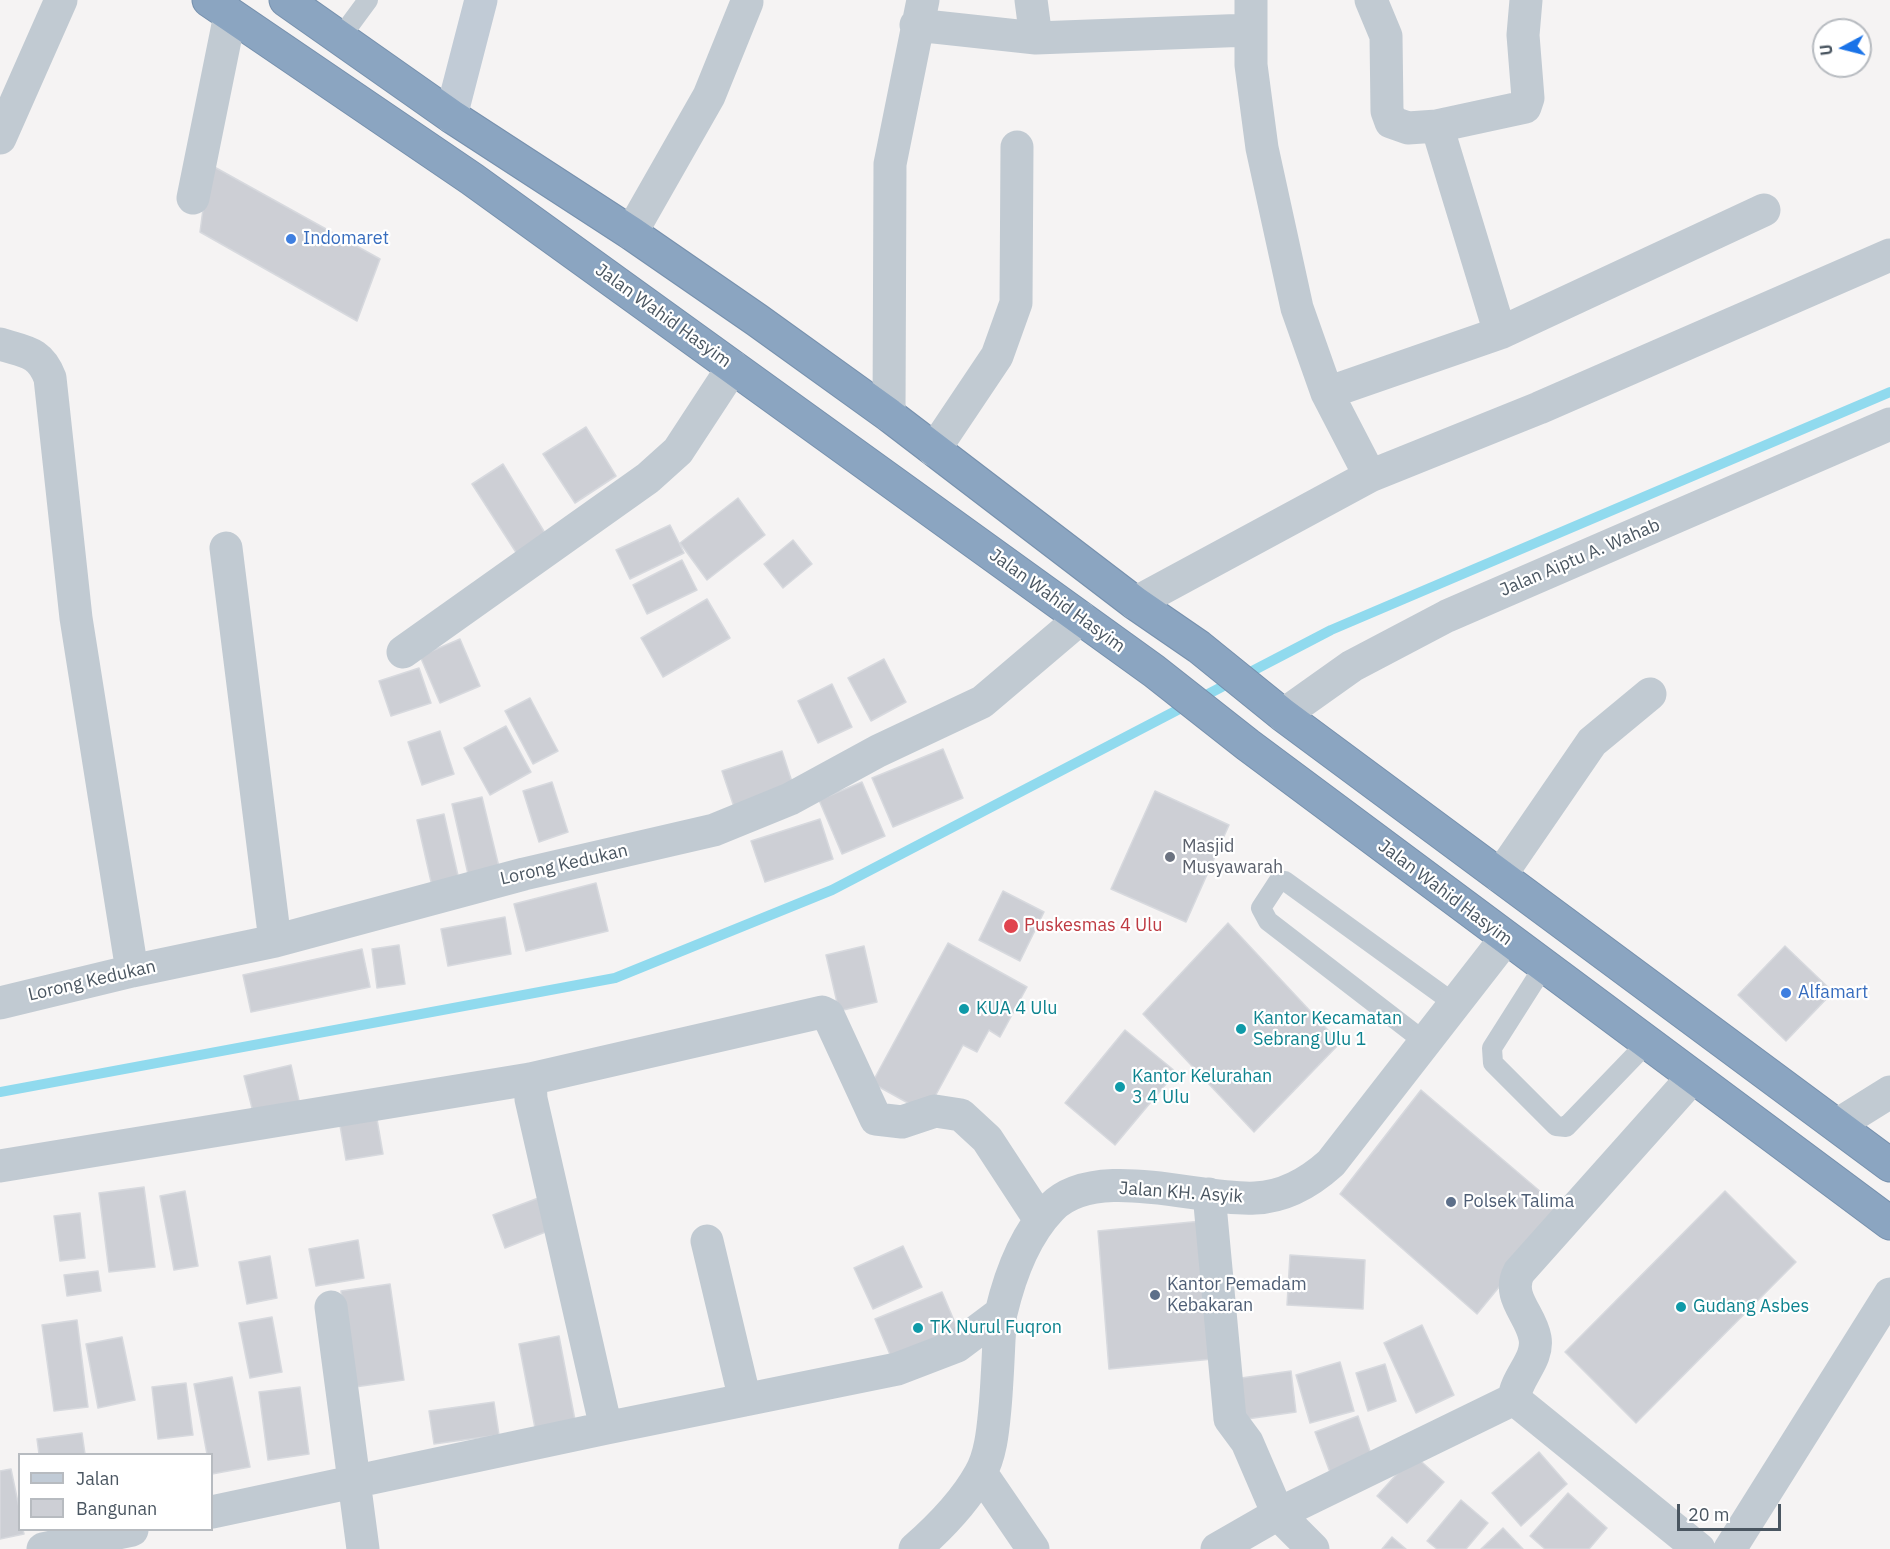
<!DOCTYPE html>
<style>
body{margin:0}
#map{position:relative;width:1890px;height:1549px;overflow:hidden;background:#f5f3f3;font-family:"IBM Plex Sans",sans-serif}
canvas{display:block}
.legend{position:absolute;left:18px;top:1453px;width:195px;height:78px;box-sizing:border-box;background:#fff;border:2px solid #b7bbc0;margin:0;padding:8px 10px;list-style:none;font-size:18px;color:#4a5661}
.legend li{display:flex;align-items:center;gap:12px;height:30px}
.legend b{width:30px;border:2px solid #b7bbc0}
.north{position:absolute;left:1812px;top:18px;width:60px;height:60px;box-sizing:border-box;background:#fff;border:2px solid #b7bbc0;border-radius:50%;rotate:263deg;font-size:16px;font-weight:700;line-height:24px;text-align:center;color:#4a5661}
.north::after{content:'';display:block;margin:auto;width:21px;height:27px;background:#1a73e8;clip-path:polygon(50% 0,100% 100%,50% 72%,0 100%)}
.scale{position:absolute;left:1677px;top:1504px;width:104px;height:27px;box-sizing:border-box;border:3px solid #4a5661;border-top:0;padding-left:8px;font-size:18px;line-height:21px;white-space:nowrap;color:#4a5661;-webkit-text-stroke:4px #fff;paint-order:stroke}
</style>
<div id="map">
<canvas width="1890" height="1549"></canvas>
<ul class="legend">
<li><b style="height:8px;background:#c1cbd6"></b>Jalan</li>
<li><b style="height:16px;background:#cdcfd5"></b>Bangunan</li>
</ul>
<div class="north">U</div>
<div class="scale">20 m</div>
</div>
<script>
const context = document.querySelector('canvas').getContext('2d');
context.lineJoin = 'round';
function stroke(path, color, width, dash) {
  context.strokeStyle = color;
  context.lineWidth = width;
  context.lineCap = dash ? 'butt' : 'round';
  context.setLineDash(dash || []);
  context.stroke(path);
}
function fill(path, color) {
  context.fillStyle = color;
  context.fill(path, 'evenodd');
}
function write(font, color, halo, rows, align = 'center') {
  context.font = font + ' "IBM Plex Sans",sans-serif';
  context.lineWidth = 4.5;
  context.setLineDash([]);
  context.textBaseline = 'middle';
  context.strokeStyle = halo;
  context.fillStyle = color;
  for (const [text, x, y, turn = 0] of rows) {
    context.save();
    context.translate(x, y);
    context.rotate((+turn || 0) * Math.PI / 180);
    context.textAlign = isNaN(turn) ? turn : align;
    if (halo) context.strokeText(text, 0, 0);
    context.fillText(text, 0, 0);
    context.restore();
  }
}
stroke(new Path2D(`
 M0,1092L615,978L832,890L1331,630L1890,392`), '#90daee', 10);
const building = new Path2D(`
 M209,164L380,259L357,321L200,232Z
 M586,427L616,476L575,503L543,454Z
 M503,464L548,538L519,557L472,484Z
 M738,498L765,535L707,580L680,543Z
 M670,525L684,553L630,579L616,550Z
 M793,540L812,564L783,588L764,564Z
 M682,560L697,590L647,614L633,585Z
 M707,599L730,638L663,677L641,638Z
 M460,639L480,686L440,703L420,656Z
 M884,659L906,702L871,721L848,678Z
 M419,668L431,703L391,716L379,681Z
 M832,684L852,727L818,743L798,701Z
 M530,698L558,751L533,764L505,711Z
 M506,726L531,772L490,795L464,748Z
 M440,731L454,774L422,785L408,742Z
 M943,749L963,798L893,827L872,778Z
 M782,751L794,788L734,807L722,771Z
 M552,782L568,832L539,842L523,791Z
 M862,782L885,836L842,854L819,800Z
 M1155,791L1229,825L1186,922L1111,889Z
 M482,797L499,867L468,874L452,804Z
 M444,814L459,880L432,886L417,820Z
 M820,819L833,859L765,882L751,841Z
 M596,883L608,931L526,951L514,904Z
 M1003,891L1044,912L1020,961L979,940Z
 M505,917L511,954L448,966L441,929Z
 M1228,923L1340,1043L1254,1132L1143,1014Z
 M948,943L1027,987L1000,1037L989,1030L977,1052L963,1045L926,1113L872,1083Z
 M399,945L405,984L377,988L372,949Z
 M864,946L877,1002L839,1011L826,955Z
 M1785,946L1833,992L1786,1041L1738,995Z
 M362,949L370,987L251,1012L243,975Z
 M1125,1030L1176,1072L1115,1145L1065,1103Z
 M291,1065L300,1105L254,1116L244,1076Z
 M1421,1090L1562,1210L1477,1314L1340,1194Z
 M375,1108L383,1154L346,1160L338,1114Z
 M144,1187L155,1267L109,1272L99,1193Z
 M185,1191L198,1266L174,1270L160,1196Z
 M1725,1191L1796,1262L1636,1423L1565,1352Z
 M541,1197L553,1229L505,1248L493,1215Z
 M80,1213L85,1258L60,1261L54,1216Z
 M1202,1221L1213,1359L1109,1369L1098,1231Z
 M358,1240L364,1278L316,1286L309,1249Z
 M903,1246L922,1287L873,1309L854,1268Z
 M1290,1255L1365,1260L1363,1309L1287,1305Z
 M270,1256L277,1298L247,1304L239,1262Z
 M98,1271L101,1291L67,1296L64,1275Z
 M390,1284L404,1380L355,1387L341,1291Z
 M942,1292L961,1337L894,1364L875,1319Z
 M272,1317L282,1372L250,1378L239,1323Z
 M77,1320L88,1407L54,1411L42,1325Z
 M1422,1325L1454,1395L1416,1413L1384,1343Z
 M559,1336L575,1420L535,1428L519,1344Z
 M122,1337L135,1400L98,1408L86,1344Z
 M1340,1362L1354,1411L1310,1423L1296,1375Z
 M1385,1364L1396,1401L1368,1411L1356,1373Z
 M1291,1371L1296,1412L1240,1420L1234,1379Z
 M232,1377L250,1467L212,1474V1454H207L194,1384Z
 M186,1383L193,1435L158,1439L152,1387Z
 M300,1387L309,1454L268,1460L259,1392Z
 M494,1402L499,1435L434,1444L429,1411Z
 M1358,1416L1373,1460L1331,1475L1315,1432Z
 M82,1433L85,1454H39L37,1439Z
 M1539,1452L1567,1484L1521,1526L1492,1493Z
 M1414,1455L1444,1482L1407,1523L1377,1496Z
 M11,1469L20,1512V1530H23L24,1534L0,1539V1471Z
 M1568,1493L1607,1528L1589,1549H1545L1530,1536Z
 M1461,1500L1488,1523L1466,1549H1437L1427,1541Z
 M1503,1528L1523,1549H1481Z
 M1392,1537L1406,1549H1382Z`);
fill(building, '#cdcfd5');
stroke(building, '#d7d9de', 1.5);
const highway = new Path2D(`
 M209,0L472,179L1154,671L1248,745L1890,1223
 M286,0L451,116L631,233L757,320L889,415L1135,603L1199,647L1283,715L1890,1165`);
stroke(highway, '#7690ad', 35);
stroke(new Path2D(`
 M340,38L368,0
 M1544,966L1492,1048L1493,1063L1556,1126L1566,1127L1647,1043
 M1425,1042L1268,921L1261,908L1278,882L1285,881L1455,1004`), '#c1cad2', 20);
stroke(new Path2D(`
 M1031,0L1036,38
 M1251,0V65L1262,148L1297,308L1327,393L1370,476
 M1371,0L1386,36L1387,111L1391,122L1408,128L1437,126
 M916,25L1036,38L1250,30
 M0,138L61,0
 M193,198L230,15
 M631,233L709,96L747,2
 M1500,333L1437,126L1525,107L1528,98L1523,35L1526,0
 M0,344C25,352 40,351 50,378L76,618L132,971
 M1327,393L1500,333L1764,210
 M889,415L890,164L923,0
 M934,450L997,356L1016,303L1017,147
 M226,548L275,941
 M1135,603L1370,476L1539,408L1890,255
 M403,652L648,478L678,451L733,367
 M1283,715L1352,666L1447,616L1890,424
 M1500,876L1592,742L1650,694
 M0,1003L132,971L275,941L524,874L714,830L790,799L878,751L982,702L1081,618
 M530,1079L531,1099L606,1428
 M1837,1125L1890,1092
 M0,1166L530,1079L822,1012L828,1015L876,1119L902,1122L935,1111L961,1115L987,1139L1040,1220
 M1209,1194L1230,1419L1247,1442L1278,1514L1313,1549
 M707,1241L745,1400
 M331,1307L363,1549
 M1514,1399C1516,1377 1539,1360 1535,1338C1531,1314 1506,1297 1519,1272L1693,1077
 M981,1473L1033,1549
 M212,1512L606,1428L897,1369L957,1346L1001,1313
 M43,1549L132,1530
 M915,1549C940,1527 964,1503 980,1474C991,1455 993,1429 995,1408C997,1385 998,1363 999,1340C1000,1331 999,1321 1001,1313C1010,1275 1024,1236 1051,1208C1095,1162 1199,1201 1255,1198C1284,1197 1310,1182 1331,1163L1506,938
 M1217,1549L1278,1514L1514,1399L1699,1549
 M1730,1549L1890,1294`), '#c1cad2', 33);
stroke(new Path2D(`
 M451,116L481,0`), '#c1cbd6', 33);
stroke(highway, '#8ba5c1', 33);
for (const [x, y, r, color] of [
 [291,239,6,"#3f7fe0"],
 [1170,857,6,"#6b7280"],
 [1011,926,8,"#e0444e"],
 [1786,993,6,"#3f7fe0"],
 [964,1009,6,"#0f9aa8"],
 [1241,1029,6,"#0f9aa8"],
 [1120,1087,6,"#0f9aa8"],
 [1451,1202,6,"#5c6f8a"],
 [1155,1295,6,"#5c6f8a"],
 [1681,1307,6,"#0f9aa8"],
 [918,1328,6,"#0f9aa8"]
]) {
  const dot = new Path2D();
  dot.arc(x, y, r, 0, 2 * Math.PI);
  context.fillStyle = color;
  context.fill(dot);
  stroke(dot, '#fff', 2);
}
write('18px', '#366cbe', '#fff', [
 ["Indomaret",303,239],
 ["Alfamart",1798,993]
], 'left');
write('18px', '#4a5661', '#fff', [
 ["Jalan Wahid Hasyim",663,316,36],
 ["Jalan Aiptu A. Wahab",1580,558,-23],
 ["Jalan Wahid Hasyim",1057,601,36],
 ["Lorong Kedukan",564,865,-13],
 ["Jalan Wahid Hasyim",1445,893,37],
 ["Lorong Kedukan",92,981,-13],
 ["Jalan KH. Asyik",1181,1193,4]
]);
write('18px', '#5b616d', '#fff', [
 ["Masjid",1182,847],
 ["Musyawarah",1182,868]
], 'left');
write('18px', '#be3a42', '#fff', [
 ["Puskesmas 4 Ulu",1024,926]
], 'left');
write('18px', '#0d838f', '#fff', [
 ["KUA 4 Ulu",976,1009],
 ["Kantor Kecamatan",1253,1019],
 ["Sebrang Ulu 1",1253,1040],
 ["Kantor Kelurahan",1132,1077],
 ["3 4 Ulu",1132,1098],
 ["Gudang Asbes",1693,1307],
 ["TK Nurul Fuqron",930,1328]
], 'left');
write('18px', '#4e5e75', '#fff', [
 ["Polsek Talima",1463,1202],
 ["Kantor Pemadam",1167,1285],
 ["Kebakaran",1167,1306]
], 'left');
</script>
